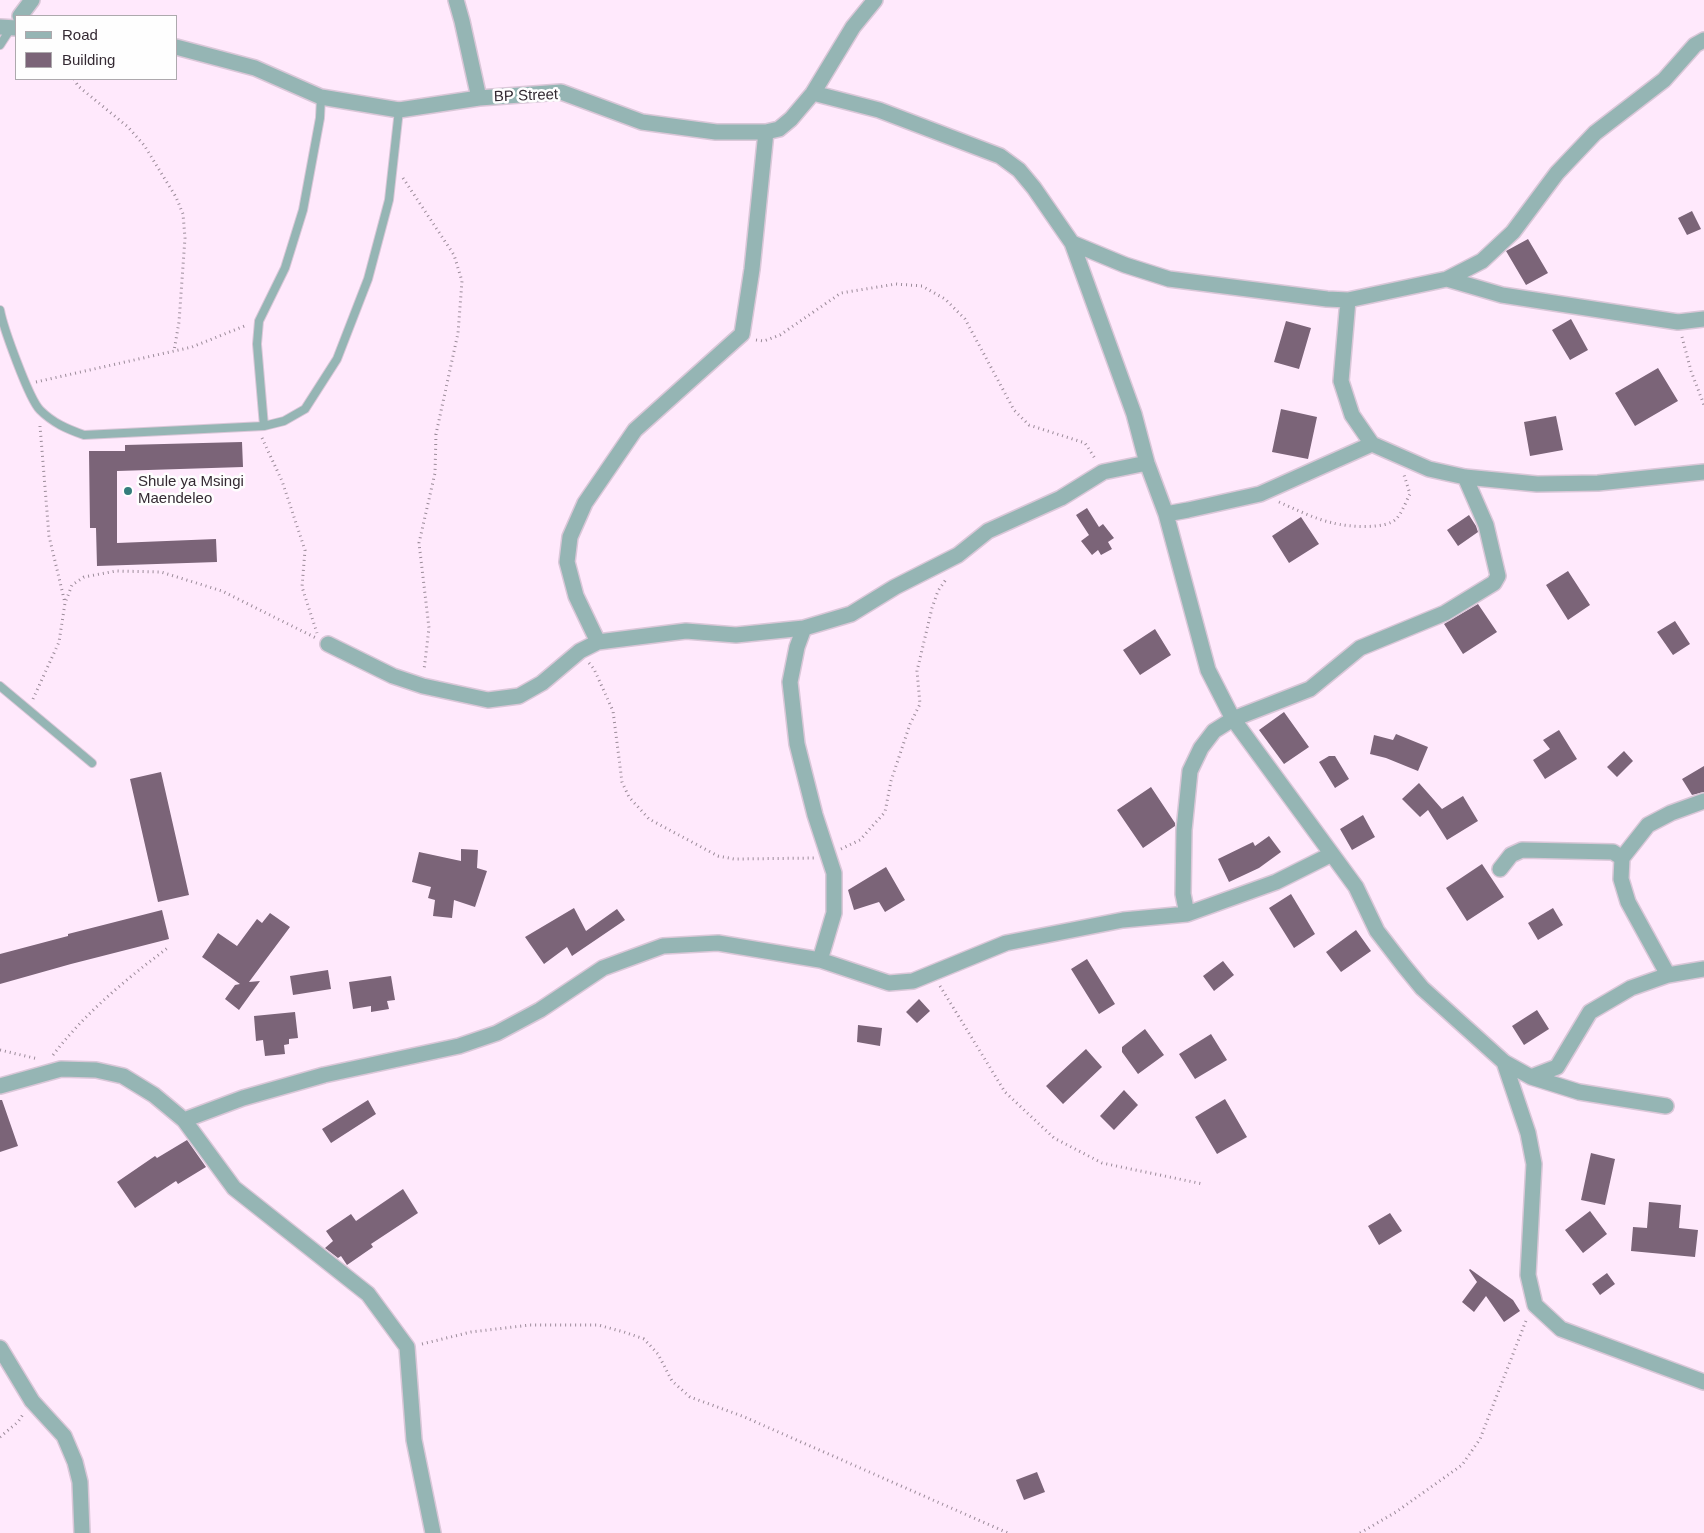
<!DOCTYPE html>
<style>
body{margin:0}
#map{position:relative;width:1704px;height:1533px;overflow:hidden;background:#ffe9fc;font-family:Arial,sans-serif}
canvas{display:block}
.legend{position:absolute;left:15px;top:15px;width:162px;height:65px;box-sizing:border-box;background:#fefefe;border:1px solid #ada9ad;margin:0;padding:6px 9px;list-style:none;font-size:15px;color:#342a33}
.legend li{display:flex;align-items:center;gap:10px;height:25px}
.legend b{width:25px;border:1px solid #ada9ad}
</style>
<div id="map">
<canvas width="1704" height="1533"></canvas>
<ul class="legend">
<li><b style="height:6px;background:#95b5b4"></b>Road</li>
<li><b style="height:14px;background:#7b6478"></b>Building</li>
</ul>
</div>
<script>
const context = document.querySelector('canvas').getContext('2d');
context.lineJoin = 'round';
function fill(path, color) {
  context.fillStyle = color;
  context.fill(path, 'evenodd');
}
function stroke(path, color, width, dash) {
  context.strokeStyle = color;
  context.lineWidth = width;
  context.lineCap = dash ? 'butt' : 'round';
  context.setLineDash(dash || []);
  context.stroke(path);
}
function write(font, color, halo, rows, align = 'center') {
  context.font = font + ' Arial,sans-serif';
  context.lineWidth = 5;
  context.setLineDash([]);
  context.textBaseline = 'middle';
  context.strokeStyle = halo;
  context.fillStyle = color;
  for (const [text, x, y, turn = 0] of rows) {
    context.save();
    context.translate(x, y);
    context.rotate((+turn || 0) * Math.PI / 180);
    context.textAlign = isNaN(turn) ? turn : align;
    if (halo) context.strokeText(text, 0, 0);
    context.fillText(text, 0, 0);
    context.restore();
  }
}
fill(new Path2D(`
 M1692,211L1701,229L1687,235L1678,218Z
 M1528,239L1548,273L1526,285L1506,251Z
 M1571,319L1588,350L1570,360L1552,330Z
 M1286,321L1311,328L1299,369L1274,362Z
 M1658,368L1678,401L1635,426L1615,393Z
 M1281,409L1317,417L1308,459L1272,452Z
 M1556,416L1563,450L1530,456L1524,422Z
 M242,442L243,467L117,471V543L216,539L217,562L97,566L96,528H90L89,451H125V445Z
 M1087,508L1099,527L1103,524L1114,538L1108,542L1112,549L1101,555L1098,550L1092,555L1081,541L1089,535L1076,515Z
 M1469,515L1476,526L1478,532L1458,546L1447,530Z
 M1301,517L1319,544L1289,563L1272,536Z
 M1568,571L1590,605L1568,620L1546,585Z
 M1478,604L1497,632L1463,654L1444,624Z
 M1675,621L1690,644L1673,655L1657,632Z
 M1155,629L1171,655L1140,675L1123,650Z
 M1284,712L1309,747L1284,764L1259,730Z
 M1559,730L1577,759L1545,779L1533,760L1550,749L1543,740Z
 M1396,734L1428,747L1418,771L1386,758L1370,754L1374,735L1393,740Z
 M1624,751L1633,761L1617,777L1607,767Z
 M1329,756H1335L1349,779L1335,788L1319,762Z
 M1704,766V792L1692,795L1682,779Z
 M161,772L189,895L158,902L130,779Z
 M1419,783L1442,809L1463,796L1478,821L1447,840L1428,810L1420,817L1402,799Z
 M1151,787L1175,823V826L1143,848L1117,810Z
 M1363,815L1375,837L1352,850L1340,829Z
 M1269,836L1281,852L1259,868L1229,882L1218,859L1253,842L1255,846Z
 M461,849L478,850L477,868L487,871L475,907L454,900L452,918L433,916L435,900L428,898L431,887L412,882L419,852L461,861Z
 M1482,864L1504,897L1467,921L1446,888Z
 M886,867L905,900L885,912L879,902L854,910L848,890Z
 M1291,894L1315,934L1294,948L1269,908Z
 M574,908L586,931L617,909L625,920L572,956L567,947L544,964L525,937Z
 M1553,908L1563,925L1538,940L1528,923Z
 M162,910L169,939L71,964L0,984V954L68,936V934Z
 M270,913L290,927L249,982L260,981L239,1010L225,999L235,985L240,984L202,957L218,933L237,946L257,919L262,923Z
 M1356,930L1371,951L1341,972L1326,952Z
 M1087,959L1115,1004L1099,1014L1071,969Z
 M1223,961L1234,975L1214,991L1203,976Z
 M328,970L331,989L293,995L290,976Z
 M391,976L395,1000L387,1001L389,1009L371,1012V1006L353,1009L349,982Z
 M919,999L930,1011L917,1023L906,1012Z
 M1537,1010L1549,1029L1524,1045L1512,1026Z
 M295,1012L298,1038L289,1039V1044L284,1045L285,1054L265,1056L263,1040L256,1041L254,1016Z
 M858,1025L882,1028L880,1046L857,1042Z
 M1145,1029L1164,1055L1138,1074L1122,1052V1047Z
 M1211,1034L1227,1060L1195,1079L1179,1054Z
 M1086,1049L1102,1067L1063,1104L1046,1086Z
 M1124,1090L1138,1105L1114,1130L1100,1116Z
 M1225,1099L1247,1137L1217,1154L1195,1117Z
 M0,1100H2L18,1146L0,1152Z
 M368,1100L376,1114L331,1143L322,1129Z
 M187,1140L206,1167L178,1184L176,1181L135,1208L117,1182L155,1156L157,1158Z
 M1591,1153L1615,1159L1605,1205L1581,1200Z
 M403,1189L418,1213L371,1244L373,1247L347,1265L341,1256L338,1258L325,1248L333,1241L326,1231L351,1214L356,1221Z
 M1649,1202L1681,1205L1679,1228L1698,1230L1695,1257L1631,1251L1633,1227L1647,1228Z
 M1590,1211L1607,1234L1583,1253L1565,1230Z
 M1390,1213L1402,1231L1379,1245L1368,1226Z
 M1470,1269L1513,1300L1520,1311L1504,1322L1486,1296L1474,1312L1462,1302L1477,1282L1469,1270Z
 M1607,1273L1615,1284L1600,1295L1592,1284Z
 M1037,1472L1045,1492L1024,1500L1016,1480Z`), '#7b6478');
const service = new Path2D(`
 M0,45L11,28
 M0,310C3,327 29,399 40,410C53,423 67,429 84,435L264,426L284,421L305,409L337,359L368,279L389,200L399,110
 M264,426L257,344L259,321L285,268L303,210L320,118L321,97
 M0,686L92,763`);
const minor = new Path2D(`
 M456,0L462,21L479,98
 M20,16L32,0
 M0,27L16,28
 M176,47L255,68L321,97L399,110L479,98L561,92L642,122L716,132H766L779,129L791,119L813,93L853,27L875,0
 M813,93L879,110L1000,156L1019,170L1034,188L1072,243L1134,414L1147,463L1166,514L1208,670L1233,719L1356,887L1377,931L1404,966L1422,988L1504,1062L1528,1133L1534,1164L1528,1275L1535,1305L1561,1329L1704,1382
 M1072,243L1125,265L1169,279L1327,299L1348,300L1447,279L1482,261L1513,232L1557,173L1595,133L1664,80L1695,45L1704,40
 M1447,279L1502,295L1678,322L1704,319
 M1372,444L1429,469L1465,477L1537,484L1598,483L1704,472
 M1166,514L1188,510L1260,494L1372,444L1352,415L1341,381L1348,300
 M804,628L797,647L790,682L797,744L815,815L834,873V913L820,960
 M598,642L576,596L567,562L570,537L585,503L635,430L742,334L752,269L766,132
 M328,644L393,676L423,686L488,700L519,696L542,683L580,651L598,642L686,631L736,635L804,628L851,614L895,587L958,555L988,531L1061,498L1103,472L1147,463
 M1500,869L1511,855L1522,850L1613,852L1622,858
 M1187,914L1183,894L1184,830L1190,771L1201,748L1214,731L1233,719L1310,689L1360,648L1445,613L1494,583L1498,576L1486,525L1465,477
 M1668,975L1628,902L1621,879L1622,858L1648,825L1671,813L1704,801
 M1504,1062L1531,1077L1579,1092L1666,1106
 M1531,1077L1557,1067L1590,1012L1631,988L1668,975L1704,969
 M0,1086L61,1069L96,1070L123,1076L154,1095L184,1120L234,1188L368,1294L407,1347L414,1440L433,1533
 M184,1120L243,1098L324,1075L459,1046L497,1033L540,1010L603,968L663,946L718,943L820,960L889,983L913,981L1006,943L1123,920L1187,914L1276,882L1332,854
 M0,1348L32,1401L64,1436L75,1462L80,1482L82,1533`);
stroke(service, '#dac7d8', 10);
stroke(minor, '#dac7d8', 18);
stroke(new Path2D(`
 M74,79L78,86L128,127L144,145L176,197L183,214L185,238L179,322L174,351
 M403,178L454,255L462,281L458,333L436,434L435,473L419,543L429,628L424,670
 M1682,337L1691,371L1704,405
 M756,340L764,341L780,335L841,293L896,284L922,286L945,299L965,319L1014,410L1029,425L1085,443L1096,460
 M36,382L192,347L247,325
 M40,426L49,536L65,603
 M262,438L282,481L305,550L302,587L317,633
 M1279,502C1297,510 1315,519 1333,523C1348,527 1387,530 1397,518C1403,511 1406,501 1410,494L1404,475
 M589,663L594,669L613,711L622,782L629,797L649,819L718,856L734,859L814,858
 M33,699L59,642L65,603L72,585L84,577L116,571L161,572L222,591L316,638
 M841,849L860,840L885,812L891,781L910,724L920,704L917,671L932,608L938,591L947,578
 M940,986L1005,1092L1054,1138L1102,1163L1203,1184
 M0,1050L38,1059
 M53,1055C85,1013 126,979 169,947
 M422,1344L471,1332L530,1325H598L624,1332L644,1339L658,1354L672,1381L690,1397L742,1416L1008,1533
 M0,1437L18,1422L24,1413
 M1360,1533L1396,1512L1462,1465L1480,1439L1527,1318`), '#9b8b99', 3, [1, 4]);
stroke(service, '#95b5b4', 8);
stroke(minor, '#95b5b4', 15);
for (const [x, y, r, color] of [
 [128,491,5,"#347d7c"]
]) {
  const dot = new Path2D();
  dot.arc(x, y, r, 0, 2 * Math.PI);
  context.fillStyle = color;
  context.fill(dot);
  stroke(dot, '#fefefe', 2);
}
write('15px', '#342a33', '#fefefe', [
 ["BP Street",526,96,-2]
]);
write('15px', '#342a33', '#fefefe', [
 ["Shule ya Msingi",138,482],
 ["Maendeleo",138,499]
], 'left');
</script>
